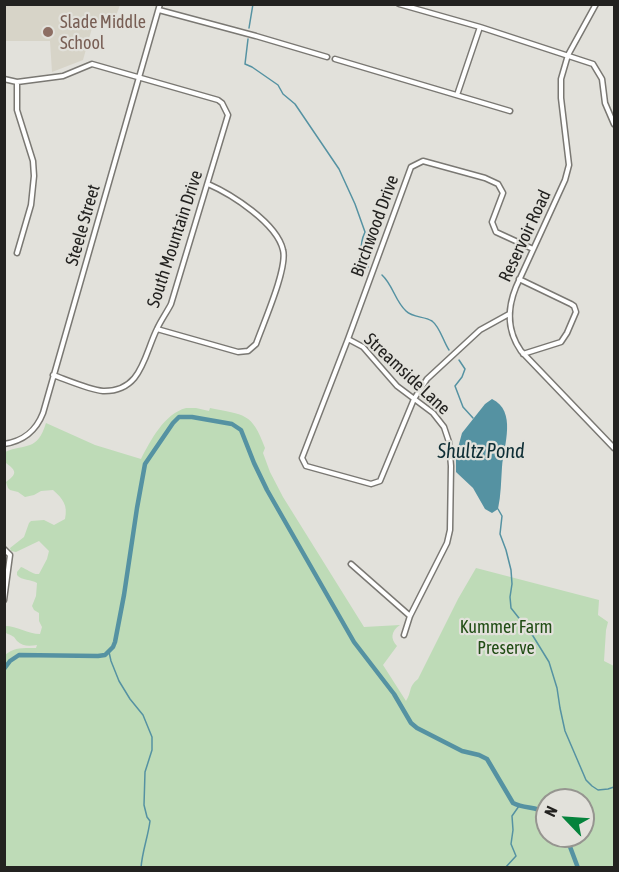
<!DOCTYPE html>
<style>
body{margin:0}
#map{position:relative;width:619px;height:872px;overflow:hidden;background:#e2e1db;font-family:"Asap Condensed",sans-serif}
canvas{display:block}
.frame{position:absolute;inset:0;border:6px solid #232220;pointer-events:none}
.north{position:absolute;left:535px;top:788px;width:60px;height:60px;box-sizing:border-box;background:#e2e1db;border:2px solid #969590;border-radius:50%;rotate:295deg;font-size:16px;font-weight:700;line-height:24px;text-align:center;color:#232220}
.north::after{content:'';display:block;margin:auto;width:21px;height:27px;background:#05833c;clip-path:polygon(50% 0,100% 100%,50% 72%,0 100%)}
</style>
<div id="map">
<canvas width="619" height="872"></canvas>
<div class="frame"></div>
<div class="north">N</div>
</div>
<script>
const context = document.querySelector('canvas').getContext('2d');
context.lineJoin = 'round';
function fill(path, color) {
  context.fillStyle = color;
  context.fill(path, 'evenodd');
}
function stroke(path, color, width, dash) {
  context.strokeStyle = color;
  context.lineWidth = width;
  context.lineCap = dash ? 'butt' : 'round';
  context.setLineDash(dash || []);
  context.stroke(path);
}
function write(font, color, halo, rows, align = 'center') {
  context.font = font + ' "Asap Condensed",sans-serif';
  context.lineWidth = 4.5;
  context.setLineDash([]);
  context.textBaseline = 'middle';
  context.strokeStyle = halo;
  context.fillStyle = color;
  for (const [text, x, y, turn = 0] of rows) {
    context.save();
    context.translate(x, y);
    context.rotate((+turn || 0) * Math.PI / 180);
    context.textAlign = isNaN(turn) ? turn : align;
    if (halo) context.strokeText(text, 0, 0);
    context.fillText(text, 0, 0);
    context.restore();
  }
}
fill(new Path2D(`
 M4,5L5,4L120,5L113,24L94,21L83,60L52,72L50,41H5Z`), '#d7d4c8');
fill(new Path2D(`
 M186,408H196L209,411L210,408C244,415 252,412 265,448L263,453L270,472L283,497L364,627L400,625C391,631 390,639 397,646L383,665L406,701C412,692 408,687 418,679L458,599L476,568L599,600L598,615L608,622L606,630L604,661L614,666V867H5V655C14,647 24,648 36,648L37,645C30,646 23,647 17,641C16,640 15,638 14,637C7,632 5,636 5,626C17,626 28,634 40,634L42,627L39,621V613L34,610L32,606L36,596L37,583C31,579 22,581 17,575V572L21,567C27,569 33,575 39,574L47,559L49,551L39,541L16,552L11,551L10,548L24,537L29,523L31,521L44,520L54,525L65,519C68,505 63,499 53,490L41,491L34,495L25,497L18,492L10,490L8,488L6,482C17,474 17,471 6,463L5,452C26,443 37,452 46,423L95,445L141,459C151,440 164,414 186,408ZM547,800H583V836H547Z`), '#bedbb7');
fill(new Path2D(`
 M492,399C517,411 504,445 502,467C501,481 501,495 498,509L492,513L485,509L473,488L456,472V455L462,433L485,404Z`), '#5592a2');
stroke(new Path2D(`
 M249,28L253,4
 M248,39L245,64L252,67L278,85L283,94L295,104L339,169L355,204L365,232C359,245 360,256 368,267
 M382,275C393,285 395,301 406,311C413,318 424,316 432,321C440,327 443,341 449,350
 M459,360L465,369L462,377L455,386L463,407L473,418
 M498,509L502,516L500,534L506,550L511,570L512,584L510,597L511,608L533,636L549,662L557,688L560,708L565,731L586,780L592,786L598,790L608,789L614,787
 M109,652L111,661L119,681L130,699L143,715L152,737V750L145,772L144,805L147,817L150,821C148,837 142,852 141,868
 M505,868L516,856L511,844L513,830L512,816L519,806`), '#5592a2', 1.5);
stroke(new Path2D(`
 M4,669L10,661L19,655L98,656L105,655L113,647L115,642L124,595L137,508L145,464L173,423L179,417H192L232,424L241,430L254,463L267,490L354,642L394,694L411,723L417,728L462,751L479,755L487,759L513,803C525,809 535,806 547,813
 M566,836L578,868`), '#5592a2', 4.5);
const street = new Path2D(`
 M399,4L480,27L593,64L602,79L605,103L614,124
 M596,4L568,55L561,79V98L569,165L565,180L516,287C507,309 507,331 521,351L614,448
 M159,10L256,36L327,57
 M335,59L510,111
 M4,79L17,82L63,76L92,64L218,100L222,103L228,115L171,304C167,312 161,320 157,329C144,355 142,392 103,391C90,390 67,380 53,375
 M17,82V110L33,161L34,176L31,205L17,253
 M457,95L480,27
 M519,279L571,304L574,306L576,312L567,333L561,342L523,354
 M509,314L480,330L427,379L414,399L380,481L371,484L306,466L302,458L348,339L411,167L423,161L485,178L498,184L503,193L492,222L496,232L533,249
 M157,329L238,352L248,351L256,344C263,324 288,268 283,250C277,223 231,194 208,184
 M348,339L363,347L397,386L433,413L444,427L449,442L451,466L450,530L447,543L410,616L404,635
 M4,444C24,441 36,431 43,413L160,4
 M4,549L10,555L4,600
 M351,564L410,616`);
stroke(street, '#7a7873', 7);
stroke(street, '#fff', 4);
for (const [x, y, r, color] of [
 [48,32,6,"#8d6e63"]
]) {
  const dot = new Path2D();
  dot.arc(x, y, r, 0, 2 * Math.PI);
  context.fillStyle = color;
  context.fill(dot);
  stroke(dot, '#e2e1db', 2);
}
write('18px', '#785e54', '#e2e1db', [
 ["Slade Middle",60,22],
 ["School",60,43]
], 'left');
write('18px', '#232220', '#e2e1db', [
 ["Steele Street",83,225,-74],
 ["Birchwood Drive",375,226,-70],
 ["Reservoir Road",525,236,-65],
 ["South Mountain Drive",175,239,-72],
 ["Streamside Lane",407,374,43]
]);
write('18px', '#214d15', '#e2e1db', [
 ["Kummer Farm",506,627],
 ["Preserve",506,648]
]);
write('italic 20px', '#0e2e35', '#e2e1db', [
 ["Shultz Pond",481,452]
]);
</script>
